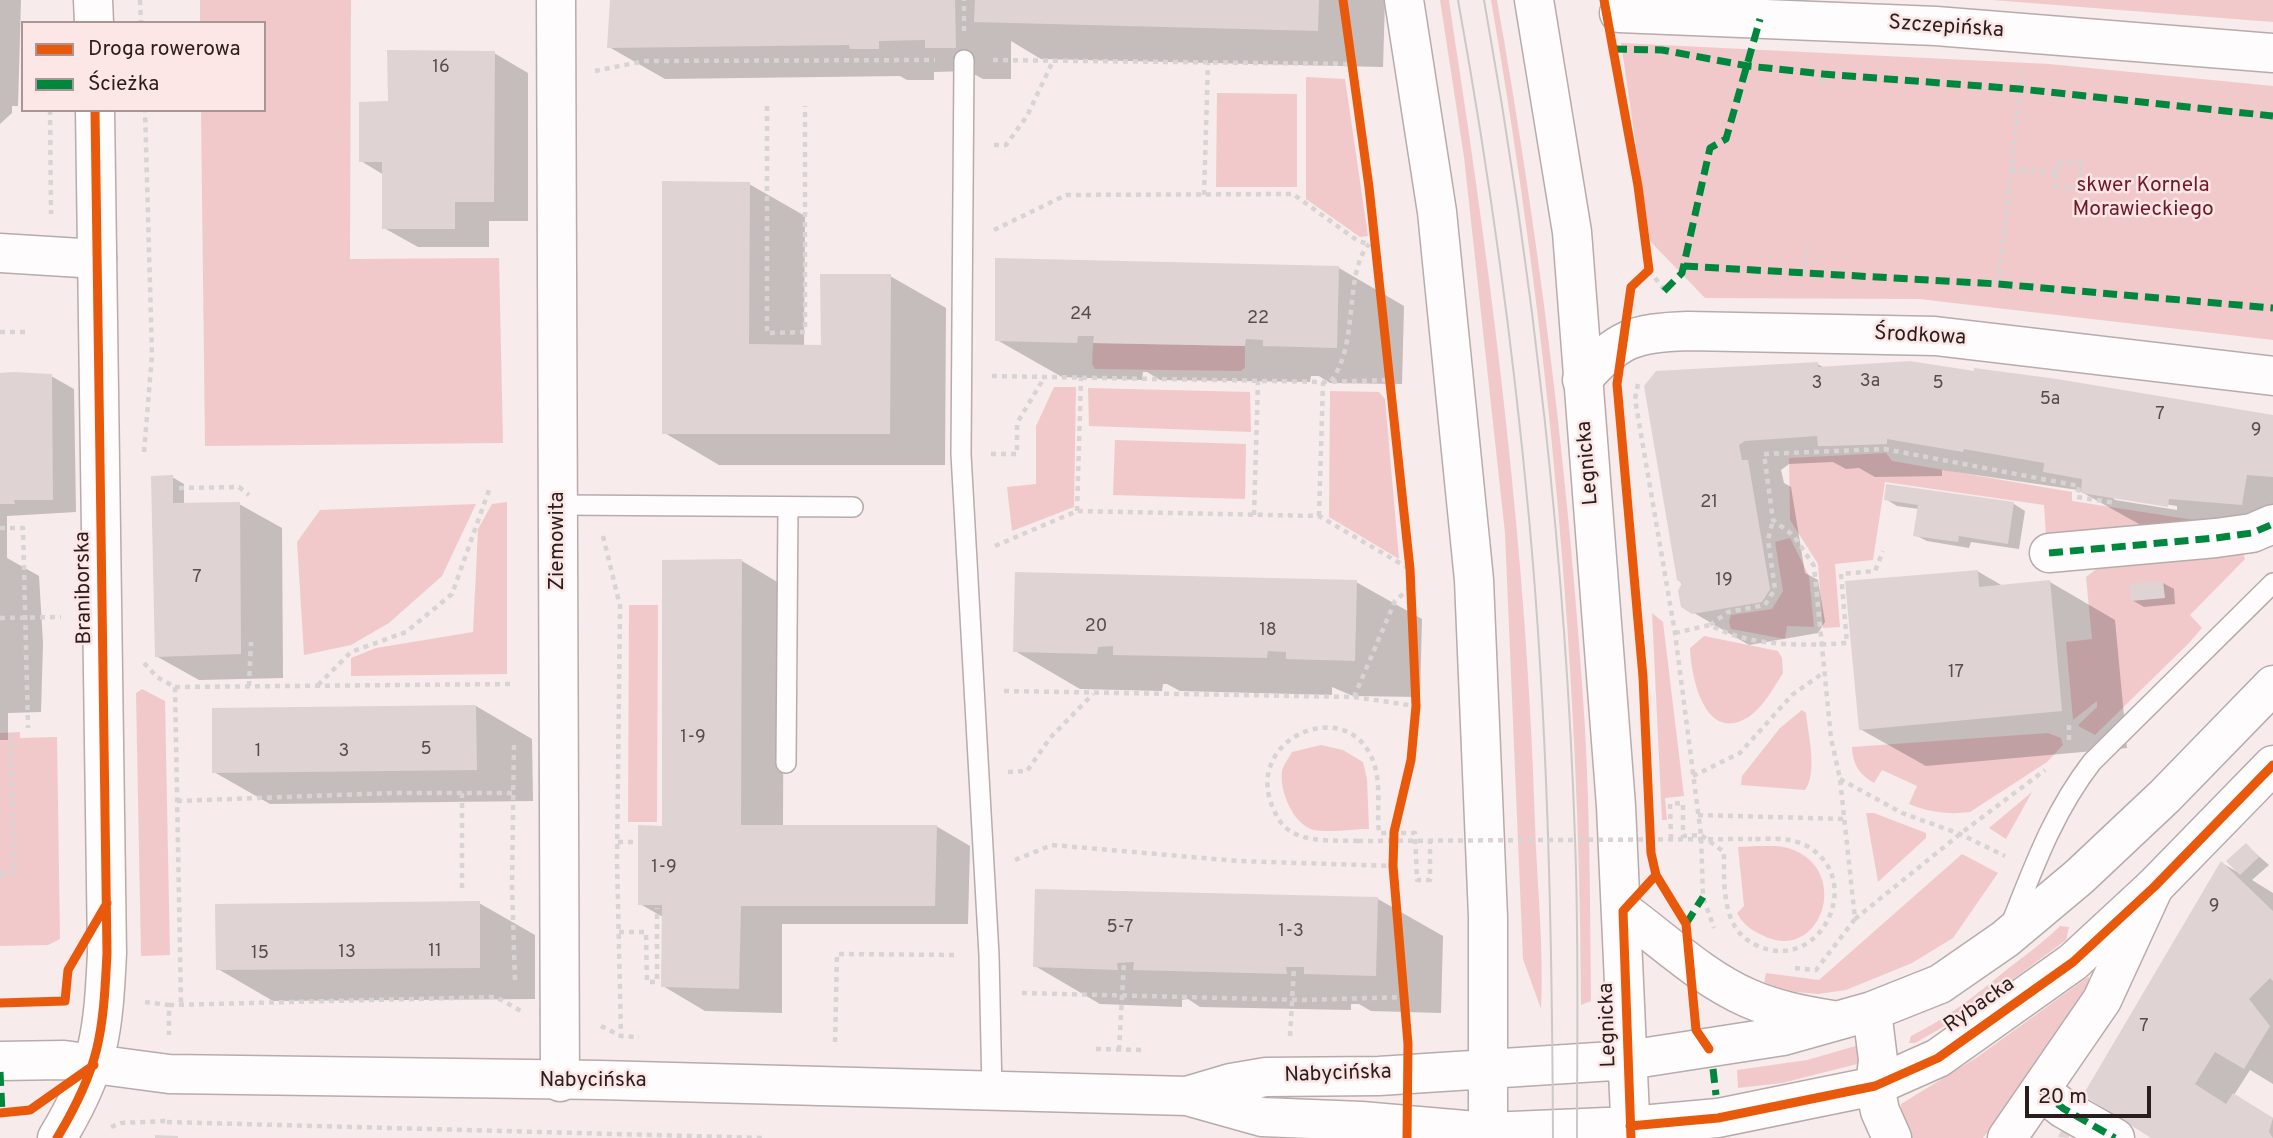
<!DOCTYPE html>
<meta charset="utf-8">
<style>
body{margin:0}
#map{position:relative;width:2273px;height:1138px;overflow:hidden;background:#f7ebeb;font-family:Overpass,sans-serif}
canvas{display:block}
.legend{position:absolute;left:21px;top:21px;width:245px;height:91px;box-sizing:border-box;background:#fce6e6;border:2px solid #a89696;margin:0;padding:9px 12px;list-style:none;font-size:21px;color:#2a1d1d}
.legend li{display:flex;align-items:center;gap:14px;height:35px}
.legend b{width:35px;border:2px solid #a89696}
.scale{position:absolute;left:2025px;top:1086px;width:126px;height:32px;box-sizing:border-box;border:4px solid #2a1d1d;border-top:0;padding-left:9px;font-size:21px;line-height:24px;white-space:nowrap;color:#2a1d1d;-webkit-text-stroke:5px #fce6e6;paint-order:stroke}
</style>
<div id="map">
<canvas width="2273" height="1138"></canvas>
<ul class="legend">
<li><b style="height:9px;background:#e8590c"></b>Droga rowerowa</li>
<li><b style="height:9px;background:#00873e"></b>Ścieżka</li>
</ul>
<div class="scale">20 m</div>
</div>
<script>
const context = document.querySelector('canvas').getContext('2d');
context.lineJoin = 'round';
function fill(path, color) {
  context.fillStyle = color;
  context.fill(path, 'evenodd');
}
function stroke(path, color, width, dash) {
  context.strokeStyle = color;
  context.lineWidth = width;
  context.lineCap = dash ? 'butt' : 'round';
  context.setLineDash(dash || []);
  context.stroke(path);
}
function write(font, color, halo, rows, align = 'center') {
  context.font = font + ' Overpass,sans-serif';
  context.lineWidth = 5;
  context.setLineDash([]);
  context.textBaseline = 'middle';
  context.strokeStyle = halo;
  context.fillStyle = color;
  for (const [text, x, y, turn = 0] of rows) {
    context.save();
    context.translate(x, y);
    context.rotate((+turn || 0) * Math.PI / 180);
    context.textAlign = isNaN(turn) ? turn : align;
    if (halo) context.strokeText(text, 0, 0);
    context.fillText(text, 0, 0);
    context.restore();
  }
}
fill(new Path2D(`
 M200,0H351L350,259L499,258L503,443L205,446L201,110H264V23H200Z
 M1440,0H1449L1453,28C1494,292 1527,557 1535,824C1537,886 1544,947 1541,1009L1523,959L1505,533L1464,157Z
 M1491,0H1497C1537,226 1566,453 1582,683C1590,789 1590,895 1591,1001L1581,1005C1580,668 1549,332 1491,0Z
 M1992,0H2273V22Z
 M1621,43L2049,64L2273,86V340L1919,299L1705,298L1650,241Z
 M1306,77L1345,79L1368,236L1360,237L1306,199Z
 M1217,93L1297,94V187H1216Z
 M1093,343L1245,346V367L1241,371L1095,369L1092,364Z
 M1054,387H1076L1074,507L1012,531L1007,487L1036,484V426Z
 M1088,388L1250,392L1251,432L1089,426Z
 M1330,391L1379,392L1385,399L1399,559L1329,517Z
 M1115,440L1246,444L1245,499L1113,495Z
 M1886,453L1892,461L2072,492V501L2207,522L2046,536L2044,505L1885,482L1873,560L1835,564L1840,627L1823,628L1818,564L1790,520L1789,458Z
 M507,502V674L351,676V658L376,648L473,632L478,529L492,504Z
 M476,504L442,576L389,623L351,645L304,655L297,542L320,510Z
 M1790,538L1809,576L1814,627L1787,626L1785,639L1731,629L1729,622L1731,615L1772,609L1783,591L1775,542Z
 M2243,553L2245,559L2190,615L2202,628L2189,643L2095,735L2080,727L2078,725L2097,707V701L2073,720L2066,642L2092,639L2086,577L2098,568Z
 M629,605H658L657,822H628Z
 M1652,613L1663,622L1684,796L1665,798L1667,820H1662Z
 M1704,636L1778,651L1782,658L1783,673C1774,687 1764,706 1750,716C1705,746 1691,677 1690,648Z
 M142,689L165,701L170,955L141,956L136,693Z
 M1802,710L1806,713C1808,735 1818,772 1805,790L1741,785L1742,776L1780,728Z
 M20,732V738L57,737L60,939L48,945L0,946V733Z
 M2048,733L2061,738L2063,745L2047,762L1970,812C1949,815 1928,812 1909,804L1917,786L1882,770L1874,783C1859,774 1853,765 1852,747Z
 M1321,745L1343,750L1363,762L1367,779L1369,829C1352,829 1330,833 1314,830C1293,825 1279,790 1282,771C1283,765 1289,758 1292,752Z
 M2032,792L2006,839L1989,828Z
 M1866,813H1874L1926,833V838L1878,882Z
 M1758,846C1769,846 1781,845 1791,849C1852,871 1821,961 1766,937C1753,931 1744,926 1737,913L1744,906L1738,847Z
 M1962,854L1998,873L1953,938L1912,963L1846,990L1818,994L1763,989L1766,973L1819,980Z
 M2060,926L2069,927L2066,940L1966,1014L1915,1043H1909L1911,1036C1946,1019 1975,996 2005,971C2024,956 2043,943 2060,926Z
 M2088,977L2092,982L2068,1023L1983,1138H1912L1900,1111L1901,1104L1976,1058Z
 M1859,1045L1861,1063L1782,1083L1738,1088L1737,1070L1807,1060Z`), '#f1c9cb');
fill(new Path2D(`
 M0,0H21L18,106H12V113L0,124Z
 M611,0H1385L1383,67L1041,59L1011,41V79H983L968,71L934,72V80H907L900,76L665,79L609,47Z
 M494,53L528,73V221H489V247H418L384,228V175L361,161Z
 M749,184L805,216L804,346H822L890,276L946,308L945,465H719L663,432Z
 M1339,268L1404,306L1402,384L1330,383L1319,376H1311L1310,382L1160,380L1147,372H1143L1142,380L1062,377L997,340Z
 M1817,364L1825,368L2273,417V534L2224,537L2139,524L2078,490L1942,470V476L1875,477L1859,468L1846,469L1833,462L1789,464L1781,470L1784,483L1791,487L1805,573L1818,580L1825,622L1818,633L1749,645L1682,606L1684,587L1678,579L1645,386ZM2111,496L2177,506V510L2115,500Z
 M0,375L51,376L74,389L76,512L7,516V558L39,576L43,643L41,712L8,713V740H0Z
 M172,477L184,484V504H239L282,528L283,678L199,680L156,656Z
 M1886,499L2014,504L2025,511L2019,549L1971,542L1969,548L1927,541L1915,535L1919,509L1897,506Z
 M742,561L784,586L783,827L936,826L970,846L968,924H782V1013L705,1011L663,986V917L640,904Z
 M1977,571L2003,586L2050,582L2115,620L2127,748L1926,766L1860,729Z
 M1356,582L1422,619L1420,697L1353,696L1332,687V695L1180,691L1167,684H1163L1162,691L1080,689L1015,651Z
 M2163,583L2174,589L2175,604L2144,607L2132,600Z
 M476,706L532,739L533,801L270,804L214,772Z
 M2246,845L2269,865L2252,880L2273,893V1084L2250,1070L2234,1095L2273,1118V1138H2155L2222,863L2239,873Z
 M1378,899L1443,936L1441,1013L1371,1011L1359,1004H1351V1010L1200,1007L1188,999L1182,1000V1007L1100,1004L1035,966Z
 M479,903L535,935V999L273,1001L218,969Z`), '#0003');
fill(new Path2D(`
 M610,0H955L956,48H925V40L879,41V49H850L849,45L607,48Z
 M975,0H1319L1318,31L974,22Z
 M387,50L495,51L494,202H455V229H382V162H359V102L388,101Z
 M662,181L750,182L749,344L821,345L820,274H891L890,434H662Z
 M995,258L1339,266L1337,348L1263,346V340L1246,339L1245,346L1093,343L1094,336H1078L1077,343L995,341Z
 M1910,361L1974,371V368L2057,379L2273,415V477L2247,475L2242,505L2169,499L2168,507L2081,493L2082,479L2043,472L2044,463L1964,449L1963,452L1887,439V444L1831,446H1818L1817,436L1745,441L1739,445L1742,460H1748L1770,589L1762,602L1692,614L1681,607L1678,591L1682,583L1677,580L1644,386L1656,371L1818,362V367Z
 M13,372L52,374L53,500H14L15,504H0V373Z
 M173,475V503L240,502L241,654L155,657L151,476Z
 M1886,484L2014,502L2008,544L1959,536L1958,542L1913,536L1918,505L1884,500Z
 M742,559L741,825H937L935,906H741L739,989L661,987L662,905H638V825L662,826V560Z
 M1978,570L1979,587L2050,580L2062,711L1859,730L1845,581Z
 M1015,572L1357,580L1355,661L1286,659V652L1268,651L1267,658L1113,655V646L1098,647L1097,654L1013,652Z
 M2163,581L2165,598L2131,601L2129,584Z
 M476,705L477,770L212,773V708Z
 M2246,843L2259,857L2240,875L2226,861Z
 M2221,861L2273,911V981L2270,978L2249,999L2270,1026L2244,1069L2215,1052L2195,1084L2226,1104L2233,1093L2273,1118L2269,1132L2273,1138H2151L2083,1095Z
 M1035,889L1378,897L1376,976L1304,974V967H1286L1287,974L1133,970L1134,962L1117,963L1118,970L1033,967Z
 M480,901V968L216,970L215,904Z
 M2062,1129L2069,1133V1138L2058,1137Z
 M155,1135L178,1136V1138H155Z`), '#dfd3d3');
const lane = new Path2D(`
 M964,60L961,454L989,955L992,1091
 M559,505L853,507
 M786,763L788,507
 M2011,924C2034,866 2054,811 2092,762L2273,583`);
const street = new Path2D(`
 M556,0L560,1082
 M1619,13L1936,26L2273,53
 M0,253L97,259
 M1582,380C1618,338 1633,333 1688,331L1935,336L2273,376
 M2049,553L2216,538L2252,533L2273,524
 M1875,1086L1880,1111L1892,1138
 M2041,1091L2064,1109L2115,1138
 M2007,1138L2102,1000L2154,887`);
const secondary = new Path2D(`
 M93,0L94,23
 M1404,0L1437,212L1474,580L1488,917V1138
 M1534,0L1572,232L1616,806L1631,1138
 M1623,911C1663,940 1702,978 1748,998C1775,1010 1803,1015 1832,1020
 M1872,1011L1878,1060L1875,1086
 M0,1061L64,1060L169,1074L600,1080L1187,1096L1262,1117L1361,1121L1488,1132L1630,1126L1718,1118L1875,1086L1938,1058L2073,962L2154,887L2273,765
 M1187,1096L1231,1083L1266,1077L1379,1076L1628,1060L1783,1036L1872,1011L1940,984L2005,939L2079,877L2165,796L2273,685
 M57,1138C100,1067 103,1034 107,953L95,110`);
stroke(lane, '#b7abab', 22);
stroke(street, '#b7abab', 41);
stroke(secondary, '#b7abab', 41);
stroke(new Path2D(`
 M140,0L141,23
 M964,31V0
 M993,60L1353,64
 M595,71L645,61L935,60
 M1823,84V74
 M767,106V333L805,332V106
 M50,110L51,214
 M994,145H1006L1027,116L1053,61
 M2058,162L2082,164L2079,189L2055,186Z
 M2011,169L2057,173
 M1204,195L1208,63
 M994,230L1066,195L1293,194L1358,241L1376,246
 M1649,270L1665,291
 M1804,274L1807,249
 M1998,284L2022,72
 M0,332H26
 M992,376L1323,382L1391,380
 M1331,381C1360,343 1343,274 1369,244
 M1638,384L1635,399L1675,633L1701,835L1703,897L1714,928
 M144,452L152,355L145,110
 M991,454H1017V423L1044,378
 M179,488L239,487L249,495
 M1077,511L1081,378
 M1254,515L1258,381
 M1319,516L1323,382
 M0,528H23L28,728
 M603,536L620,606L617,859L621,1036
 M995,546L1077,511L1319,516L1410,569
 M0,618L61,617
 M1710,625L1728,612L1765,605L1775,589L1768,540L1773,520
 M1675,633L1710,625C1751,647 1801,646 1847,643L1841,574L1875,571L1883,551
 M144,663L157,677L175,687L181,1004
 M318,685L351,652L406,632L452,594L489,490
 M249,686L251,642
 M175,687L515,684
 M1004,691L1354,697L1416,706
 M1354,697L1395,601L1410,588
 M2069,740V724
 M514,745L512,887L515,981
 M1008,772L1027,771L1050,738L1093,694
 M1693,776L1740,753L1792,695L1823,673
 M1840,779L1902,813L1960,834L2005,856
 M462,793V890
 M177,801L392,793H514
 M1698,815L1845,819
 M1671,839L1670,804L1683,803V836L1701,835L1724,852C1724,873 1723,895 1730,916C1735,930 1744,940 1758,946C1822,974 1867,877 1805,845C1789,837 1770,839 1752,839
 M1358,841C1337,840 1309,843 1290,831C1279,824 1274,811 1270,800C1251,737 1342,699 1370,754C1383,779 1376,807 1379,833H1415L1417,880H1430V840
 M618,842H637
 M1015,860L1052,845L1238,861L1393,866
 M0,874L14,873L11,733
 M1855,919L1960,834L2045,770
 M619,932H646L647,982H657V908
 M1795,968L1816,970L1855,919L1840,779L1831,738L1814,566L1794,536L1773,520L1764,454L1885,449L2079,486L2077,497L2116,503
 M1022,993L1302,1000L1405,997
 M145,1002L169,1005V1035
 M169,1005L496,997L521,1011
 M601,1026L621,1036L639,1037
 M1290,1036L1294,967
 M835,1042L837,954L958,955
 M1096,1049L1143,1050
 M1119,1050L1124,962
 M167,1122L765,1138
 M111,1127L121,1123L167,1121`), '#d8d4d4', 4.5, [5, 5]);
stroke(lane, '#fefcfc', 19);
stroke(street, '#fefcfc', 38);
stroke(secondary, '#fefcfc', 38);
stroke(new Path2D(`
 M1458,0C1489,171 1513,345 1529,518C1548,724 1552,931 1553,1138
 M1484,0C1533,272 1566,563 1575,839C1579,939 1577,1038 1577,1138`), '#ccc8c8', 2);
stroke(new Path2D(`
 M1358,841L1752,839`), '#d8d4d4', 4.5, [5, 5]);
stroke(new Path2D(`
 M1613,49L1662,50L1748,66L1823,74L2020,89L2273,116
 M1684,266L1998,284L2273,308
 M1664,291L1682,273L1710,148L1726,139L1760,19
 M2049,553L2216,538L2252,533L2273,524
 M1686,924L1703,897
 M1713,1069L1716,1095
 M0,1072L2,1112
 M2041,1091L2064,1109L2115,1138`), '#00873e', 7, [14, 7]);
stroke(new Path2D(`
 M1343,0L1369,187L1410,569L1416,706L1411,760L1394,832L1393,866L1408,1044L1407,1138
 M1604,0L1638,186L1649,270L1631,287L1617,384L1643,677L1651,853L1656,875L1686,924L1696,1030L1709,1049
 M0,1003L65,1001L68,970L107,903
 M0,1113L30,1110L94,1065
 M1630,1126L1718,1118L1875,1086L1938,1058L2073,962L2154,887L2273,765
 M57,1138C100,1067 103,1034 107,953L95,110
 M1631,1138L1623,911L1656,875`), '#e8590c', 9);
write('18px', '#584c4c', null, [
 ["16",441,68],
 ["24",1081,315],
 ["22",1258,319],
 ["3a",1870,382],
 ["3",1817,384],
 ["5",1938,384],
 ["5a",2050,400],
 ["7",2160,415],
 ["9",2256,431],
 ["21",1709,503],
 ["7",197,578],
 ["19",1724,581],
 ["20",1096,627],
 ["18",1268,631],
 ["17",1956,673],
 ["1-9",693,738],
 ["5",426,750],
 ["1",258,752],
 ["3",344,752],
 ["1-9",664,868],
 ["9",2214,907],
 ["5-7",1120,928],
 ["1-3",1291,932],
 ["11",435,952],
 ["13",347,953],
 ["15",260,954],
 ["7",2144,1027]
]);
write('21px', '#2a1d1d', '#fce6e6', [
 ["Szczepińska",1946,28,4],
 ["Środkowa",1920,337,3],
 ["Legnicka",1589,463,-95],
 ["Ziemowita",559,541,-90],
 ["Braniborska",85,588,-91],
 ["Rybacka",1980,1006,-35],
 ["Legnicka",1609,1025,-92],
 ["Nabycińska",1338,1075,-2],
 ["Nabycińska",593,1082]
]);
write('21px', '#701928', '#fce6e6', [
 ["skwer Kornela",2143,187],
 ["Morawieckiego",2143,211]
]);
</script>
